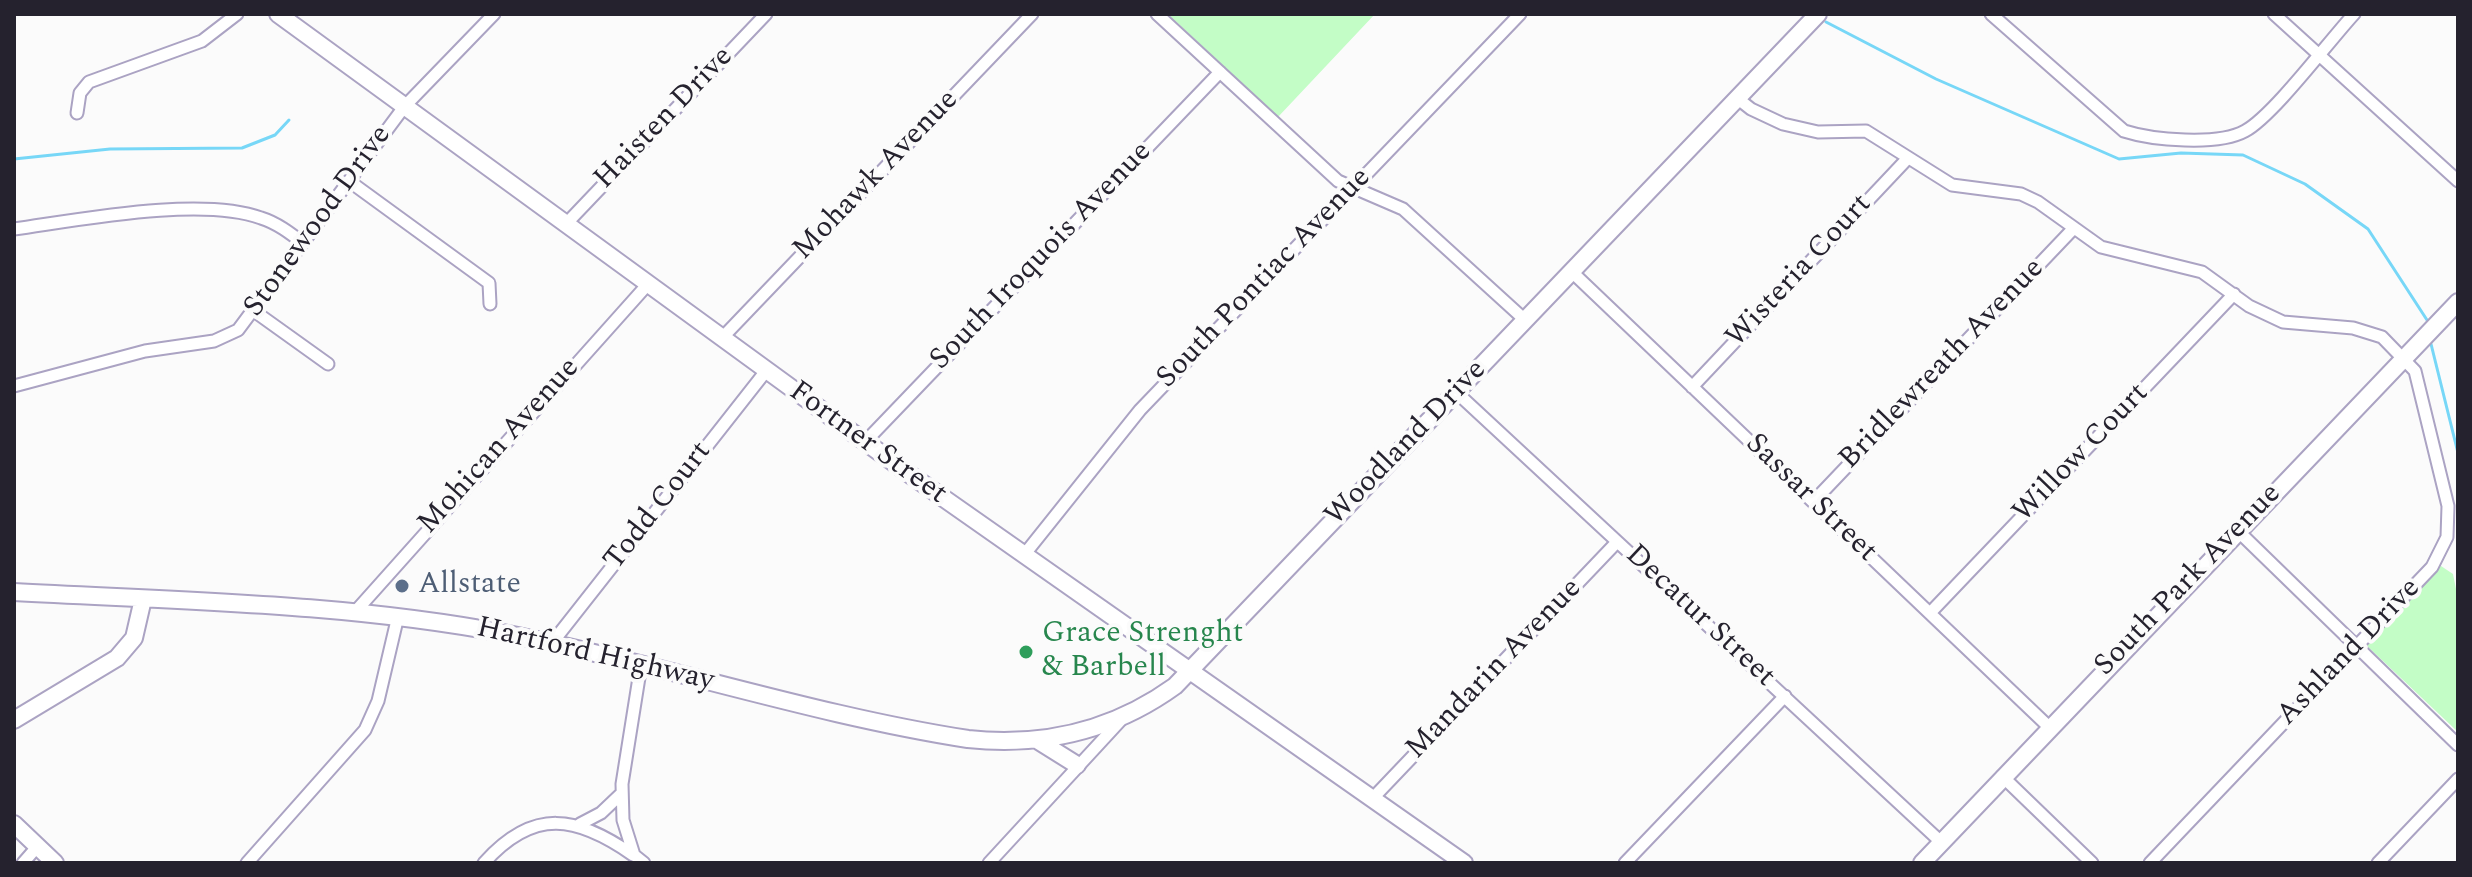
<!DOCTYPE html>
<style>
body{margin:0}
#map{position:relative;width:2472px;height:877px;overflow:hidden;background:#fbfbfb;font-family:Spectral,serif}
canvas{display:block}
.frame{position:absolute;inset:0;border:16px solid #25222e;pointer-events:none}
</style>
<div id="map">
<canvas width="2472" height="877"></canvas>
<div class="frame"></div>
</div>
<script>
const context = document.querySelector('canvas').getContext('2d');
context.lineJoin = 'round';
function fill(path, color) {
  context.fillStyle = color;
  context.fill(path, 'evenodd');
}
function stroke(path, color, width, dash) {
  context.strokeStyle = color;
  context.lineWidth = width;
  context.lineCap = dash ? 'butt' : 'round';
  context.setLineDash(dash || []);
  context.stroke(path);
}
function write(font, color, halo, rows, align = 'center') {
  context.font = font + ' Spectral,serif';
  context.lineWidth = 8;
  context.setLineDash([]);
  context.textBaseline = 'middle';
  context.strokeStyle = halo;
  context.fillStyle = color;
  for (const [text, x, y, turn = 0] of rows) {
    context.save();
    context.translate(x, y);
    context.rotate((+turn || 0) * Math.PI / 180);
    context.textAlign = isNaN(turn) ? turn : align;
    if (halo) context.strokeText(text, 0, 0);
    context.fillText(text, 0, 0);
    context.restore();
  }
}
fill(new Path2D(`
 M1168,14H1375L1278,117Z
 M2441,566L2453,574L2458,599V732L2366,645Z`), '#c3fdc6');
stroke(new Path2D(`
 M1826,22L1936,79L2119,159L2181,153L2243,155L2305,184L2368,229L2427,320
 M14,159L110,149L242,148L275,135L289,120
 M2431,344L2458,453`), '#77d7f7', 3);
const street = new Path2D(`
 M1157,14L1338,181L1403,209L1525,320
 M1991,14L2124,131C2152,140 2218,146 2245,131C2273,116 2329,41 2354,14
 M2274,14L2458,181
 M1737,98L1751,109L1783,124L1818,132L1866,131L1952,185L2021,194L2038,202L2101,247L2202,272L2249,306L2283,322L2353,328L2382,337L2415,371L2448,506L2447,537L2432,567L2150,863
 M77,113L80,93L89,82L202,41L237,14
 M349,181L489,283L490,304
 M566,224L766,14
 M14,229C79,220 201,196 261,218C277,223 290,233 303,243
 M1571,271L2049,727
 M254,311L328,364
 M722,338L1032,14
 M14,386L145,351L214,341L238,330L404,107L494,14
 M1692,387L1908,158
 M1456,392L1941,842
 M865,442L1220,72
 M1813,502L2073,229
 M2237,530L2458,745
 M1024,555L1140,410L1520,14
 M355,612L648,284
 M1930,613L2234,294
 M552,643L766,371
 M641,665L622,784L623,820L634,855L644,863
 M2002,776L2092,863
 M1373,798L1617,542
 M580,824L601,813L621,794
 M23,863L37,847
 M247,863L365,730L378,701L398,616
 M484,863C534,807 577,816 633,855
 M989,863L1120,721
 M1625,863L1785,696
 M2378,863L2458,779`);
const secondary = new Path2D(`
 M278,14L912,476L1464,863
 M14,592C179,601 346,603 508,634C662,664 813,715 968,739C1044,747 1114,730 1175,686L1818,14
 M14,720L117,658L134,638L143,599
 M1037,740L1077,765
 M14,824L55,863
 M1922,863L2458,302`);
stroke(street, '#aba3c3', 15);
stroke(secondary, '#aba3c3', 20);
stroke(street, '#fff', 11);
stroke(secondary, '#fff', 16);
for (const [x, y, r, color] of [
 [402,586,8,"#5c6f8a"],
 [1026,652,8,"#2e9e5b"]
]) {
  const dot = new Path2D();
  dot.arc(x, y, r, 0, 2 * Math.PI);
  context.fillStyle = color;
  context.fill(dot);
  stroke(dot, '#fbfbfb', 3);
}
write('30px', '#25222e', '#fbfbfb', [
 ["Haisten Drive",665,119,-46],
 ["Mohawk Avenue",877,176,-46],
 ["Stonewood Drive",319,222,-54],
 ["South Iroquois Avenue",1042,257,-46],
 ["Wisteria Court",1800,272,-47],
 ["South Pontiac Avenue",1265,279,-46],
 ["Bridlewreath Avenue",1943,365,-46],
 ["Fortner Street",867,444,36],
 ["Woodland Drive",1407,444,-46],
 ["Mohican Avenue",500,447,-48],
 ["Willow Court",2082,454,-46],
 ["Sassar Street",1810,499,44],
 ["Todd Court",659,507,-52],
 ["South Park Avenue",2189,581,-46],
 ["Decatur Street",1699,617,43],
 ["Ashland Drive",2350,653,-46],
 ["Hartford Highway",595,656,13],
 ["Mandarin Avenue",1495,670,-46]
]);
write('30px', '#4e5e75', '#fbfbfb', [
 ["Allstate",418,586]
], 'left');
write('30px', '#27864d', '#fbfbfb', [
 ["Grace Strenght",1042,635],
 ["& Barbell",1042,669]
], 'left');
</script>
